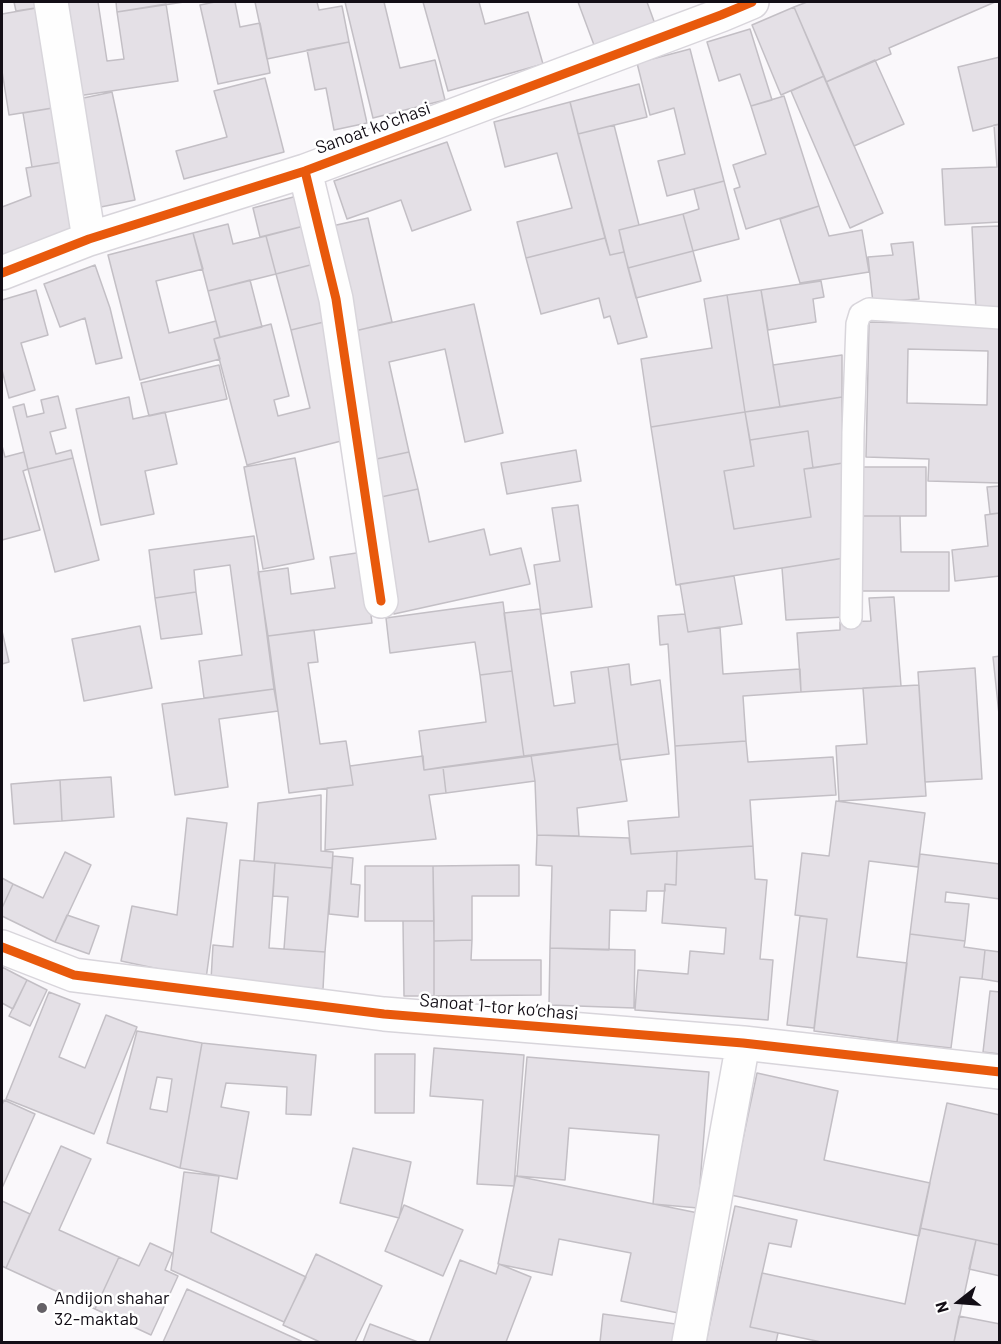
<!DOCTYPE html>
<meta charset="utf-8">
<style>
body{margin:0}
#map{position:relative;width:1001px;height:1344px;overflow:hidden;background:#faf8fb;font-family:Barlow,sans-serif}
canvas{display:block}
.frame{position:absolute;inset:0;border:3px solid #130e16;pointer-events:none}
.north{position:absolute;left:929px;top:1272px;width:60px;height:60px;-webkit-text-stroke:4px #fff;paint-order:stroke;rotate:253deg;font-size:16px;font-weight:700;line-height:24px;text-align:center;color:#130e16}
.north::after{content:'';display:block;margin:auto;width:21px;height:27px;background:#130e16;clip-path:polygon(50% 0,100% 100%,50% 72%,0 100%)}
</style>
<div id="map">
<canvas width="1001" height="1344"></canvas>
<div class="frame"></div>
<div class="north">N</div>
</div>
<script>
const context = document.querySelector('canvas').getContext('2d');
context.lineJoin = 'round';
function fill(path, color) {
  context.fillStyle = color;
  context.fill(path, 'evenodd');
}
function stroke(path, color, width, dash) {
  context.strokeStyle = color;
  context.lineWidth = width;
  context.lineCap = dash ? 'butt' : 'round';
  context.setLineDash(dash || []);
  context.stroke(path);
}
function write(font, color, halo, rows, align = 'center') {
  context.font = font + ' Barlow,sans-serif';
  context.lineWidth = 5;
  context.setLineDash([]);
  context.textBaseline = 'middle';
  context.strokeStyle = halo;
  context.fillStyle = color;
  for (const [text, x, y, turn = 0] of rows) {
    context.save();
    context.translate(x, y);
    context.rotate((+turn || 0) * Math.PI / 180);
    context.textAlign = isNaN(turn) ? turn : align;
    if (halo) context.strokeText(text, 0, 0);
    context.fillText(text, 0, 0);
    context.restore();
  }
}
const building = new Path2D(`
 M14,2H47L48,6L16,11Z
 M56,2H98L107,61L124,59L117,12L166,4L178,81L71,97Z
 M116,2H184L117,12Z
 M215,2H235L240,27L260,23L270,73L218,84L200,5Z
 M255,2H317L319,10L342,6L349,42L267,59Z
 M345,2H384L400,68L435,60L445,100L373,118Z
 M423,2H479L485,24L528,12L543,64L448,91Z
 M578,2H647L655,24L594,45Z
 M807,2H995L889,48L891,54L826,82L794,7Z
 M48,6L65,106L9,115L2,71V14Z
 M794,7L824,76L781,95L752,25Z
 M750,29L772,100L751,106L740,74L719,81L707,42Z
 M349,42L367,123L334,130L326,88L315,90L307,50Z
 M690,49L724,181L667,196L658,161L685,154L674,108L650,115L637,63Z
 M1000,57V124L973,131L958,67Z
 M875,60L904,124L854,146L826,82Z
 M824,76L883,213L850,228L791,91Z
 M265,78L284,152L184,179L176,151L227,137L214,91Z
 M639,84L647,117L578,134L570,102Z
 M112,92L135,200L96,208L74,100Z
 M784,96L819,206L746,229L734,189L740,187L733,165L766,154L751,106Z
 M570,102L605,238L526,258L517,222L572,208L557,153L505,167L494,122Z
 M65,106L75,160L32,167L23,113Z
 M1000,124V222L945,225L942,169L997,167L994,125Z
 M614,125L639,225L619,230L624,252L610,255L578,134Z
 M447,142L471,210L412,231L401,200L347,219L334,181Z
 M75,160L85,224L2,255V207L31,196L26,168Z
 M724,181L739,239L693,251L683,214L699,209L694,189Z
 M297,196L304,226L260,237L253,208Z
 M819,206L829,236L862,230L869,272L800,283L780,219Z
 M683,214L693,251L628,268L619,230Z
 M368,218L392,322L355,331L332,226Z
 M228,224L233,244L266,236L276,274L208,291L193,233Z
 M304,226L314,264L276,274L266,236Z
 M1000,226V310L976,311L972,227Z
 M193,233L203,269L156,281L169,333L216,321L220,337L214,339L220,359L140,380L108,255Z
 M605,238L610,255L624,252L647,337L618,344L610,316L604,318L599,298L541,314L526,258Z
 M913,242L919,299L873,303L868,257L893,255L891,244Z
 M693,251L701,281L636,298L628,268Z
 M314,264L328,321L291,330L276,274Z
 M95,265L110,308L122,358L96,364L85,318L60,327L44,284Z
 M250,280L262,327L220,337L208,291Z
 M821,281L824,297L813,299L816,322L768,330L761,290Z
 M36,290L48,335L21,343L35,390L9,398L2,370V300Z
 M761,290L780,407L745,412L727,295Z
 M727,295L745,412L651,427L641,359L712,348L704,299Z
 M474,304L503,433L465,442L445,349L389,362L409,452L372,460L350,332Z
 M328,321L349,439L247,465L214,339L271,324L289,396L274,400L278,416L310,408L291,330Z
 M869,322L1000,325V483L928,481L929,459L866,457ZM908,349L988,351L987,405L907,403Z
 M842,355V397L780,407L773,365Z
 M219,365L227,399L149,416L141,383Z
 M58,396L66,428L50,432L56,454L71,450L73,458L28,469L13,407L24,404L27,417L44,413L41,400Z
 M129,397L133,419L165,412L177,464L145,471L154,514L101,525L76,409Z
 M842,397L843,463L813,468L808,431L750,440L745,412Z
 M745,412L754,466L724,471L734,529L811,517L804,469L843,463L844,558L676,585L651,427Z
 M808,431L813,468L804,469L811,517L734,529L724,471L754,466L750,440Z
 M2,446L5,457L24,452L28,469L23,471L40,530L2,540Z
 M576,450L581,481L507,494L501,463Z
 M409,452L418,489L381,497L372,460Z
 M73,458L99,560L55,572L28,469Z
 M295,458L314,559L263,569L244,467Z
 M862,467H926V516H862Z
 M1000,486V513L990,514L987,487Z
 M418,489L429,542L484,529L490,555L521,548L530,584L394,614L381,497Z
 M578,505L592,607L541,614L534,565L560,561L552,508Z
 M1000,513V576L955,581L952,550L988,546L985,515Z
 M862,516H900L901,552H949V591H862Z
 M254,536L274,689L204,698L199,661L242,655L230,565L194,570L196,592L155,598L149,550Z
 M363,552L372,623L268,636L258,572L288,568L291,594L335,588L330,557Z
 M844,558L845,617L786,620L782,568Z
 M734,576L742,624L688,632L680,584Z
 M196,592L202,634L161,639L155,598Z
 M894,597L901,686L801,692L797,633L840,630V622L871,621L869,598Z
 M503,602L512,671L480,675L475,642L390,653L386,618Z
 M540,609L554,706L575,703L571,672L608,667L618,744L524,757L504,613Z
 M685,614L688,632L720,627L723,674L800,669L801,692L743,696L746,741L675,746L668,644L660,645L658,616Z
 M140,626L152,688L84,701L72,639Z
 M314,630L318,662L308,663L320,744L346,741L353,785L289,793L268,636Z
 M2,631L9,662L2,664Z
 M1000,656V724L993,657Z
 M629,664L631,685L660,680L669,754L620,760L608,667Z
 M975,668L982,779L925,782L918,672Z
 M512,671L524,757L424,770L419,731L486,722L480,675Z
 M919,685L926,796L839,801L836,746L867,744L863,688Z
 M274,689L278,711L219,719L228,787L175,795L162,704Z
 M746,741L748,762L833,757L836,795L750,800L753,846L631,854L628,821L679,817L675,746Z
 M618,744L627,801L577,808L579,836L537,835L535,781L531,755Z
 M531,755L535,781L446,793L443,767Z
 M423,756L424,770L443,767L446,793L429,795L436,839L325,850L327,788L353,785L350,766Z
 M111,777L114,817L62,821L60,780Z
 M60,780L62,821L14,824L11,784Z
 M321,795V851L333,852L332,868L254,861L258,803Z
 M836,801L925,813L918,867L869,861L857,957L907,963L897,1042L814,1031L827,919L795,915L802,853L829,856Z
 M187,818L227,823L206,979L121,961L132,906L177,915Z
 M537,835L629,838L631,854L677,851L676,885L665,884V891H647L646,911L610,910L609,950L550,948L552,866L536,865Z
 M753,846L755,879L767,880L760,959L773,960L768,1020L635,1010L638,970L688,974L690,951L724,954L726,928L662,923L665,884L676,885L677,851Z
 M65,852L91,865L55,942L2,916V908L13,884L43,898Z
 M920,854L1000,864V899L946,892L945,902L969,904L965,941L910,934Z
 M333,856L353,858L351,884L360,885L358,917L329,914Z
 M240,860L275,863L269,948L325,952L323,989L211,980L213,945L233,947Z
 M275,863L332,868L325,952L284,949L288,897L273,896Z
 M519,865V896H472V940L434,941L433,866Z
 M365,866H433L434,921H365Z
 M2,878L13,884L2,908Z
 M67,915L99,926L89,954L55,942Z
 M800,916L827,919L814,1028L787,1025Z
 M403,921H434V996H404Z
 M910,934L965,941L964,947L985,950L982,979L960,977L951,1048L897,1042Z
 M472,940L471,960H541V995L434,996V941Z
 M550,948L635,950L634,1008L549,1005Z
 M985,950L1000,952V982L982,979Z
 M2,967L27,980L13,1009L2,1003Z
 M27,980L47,990L30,1026L9,1016Z
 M990,991L1000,992V1054L983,1052Z
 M49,992L80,1004L59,1057L85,1068L106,1015L137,1027L94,1134L6,1099Z
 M137,1031L202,1043L180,1168L107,1143ZM157,1077L172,1079L167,1112L150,1109Z
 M202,1043L316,1055L311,1115L286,1114L287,1087L226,1083L221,1107L249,1112L237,1179L180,1168Z
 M434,1048L524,1055L514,1186L477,1184L483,1100L430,1096Z
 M375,1054H415L414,1113H375Z
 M527,1057L709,1072L698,1208L653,1204L659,1135L569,1128L565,1180L517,1176Z
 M757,1073L838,1091L824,1160L930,1183L919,1236L731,1195Z
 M4,1100L35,1114L2,1188V1105Z
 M947,1103L1000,1115V1245L920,1228Z
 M61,1146L91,1159L59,1230L119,1257L95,1309L6,1268Z
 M353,1148L411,1162L399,1218L340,1203Z
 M184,1172L219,1176L211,1232L306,1277L284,1322L171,1270Z
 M516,1176L703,1214L683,1314L621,1301L631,1253L559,1239L552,1275L498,1264Z
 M2,1201L30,1214L6,1268L2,1266Z
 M404,1205L463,1230L443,1276L385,1251Z
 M735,1206L797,1220L791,1247L769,1243L750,1327L778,1333L776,1342H706Z
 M920,1228L976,1240L954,1342H821L750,1327L762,1273L905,1304Z
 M976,1240L1000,1245V1276L969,1269Z
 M150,1243L172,1253L165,1270L178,1276L151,1335L95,1309L119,1257L139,1266Z
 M316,1254L382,1286L355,1342H320L283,1325Z
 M460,1260L496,1274L499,1264L531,1277L506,1342H429Z
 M187,1289L303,1342H163Z
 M603,1314L683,1325L680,1342H600Z
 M959,1316L1000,1324V1342H954Z
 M370,1324L418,1342H363Z`);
fill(building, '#e4e0e6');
stroke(building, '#c3bfc5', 1.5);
const lane = new Path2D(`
 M851,618L853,433L857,324L860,314L869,309L1000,318`);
const street = new Path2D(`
 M51,2L89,239
 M305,171L336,299L381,601
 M2,273L89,239L305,171L721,15L752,2
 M2,947L74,975L384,1014L743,1043L1000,1072
 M689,1342L743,1043`);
stroke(lane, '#d8d5db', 24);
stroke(street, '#d8d5db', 36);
stroke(lane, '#fefefe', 21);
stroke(street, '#fefefe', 33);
stroke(new Path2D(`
 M305,171L336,299L381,601
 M2,273L89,239L305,171L721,15L752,2
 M2,947L74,975L384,1014L743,1043L1000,1072`), '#e8590c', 9);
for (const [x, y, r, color] of [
 [42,1308,6,"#646066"]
]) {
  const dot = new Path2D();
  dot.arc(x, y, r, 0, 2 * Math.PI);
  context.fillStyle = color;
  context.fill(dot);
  stroke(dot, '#fff', 2);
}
write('18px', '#130e16', '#fff', [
 ["Sanoat koʻchasi",373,128,-20],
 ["Sanoat 1-tor ko‘chasi",499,1007,5]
]);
write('18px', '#130e16', '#fff', [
 ["Andijon shahar",54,1298],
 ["32-maktab",54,1319]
], 'left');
</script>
